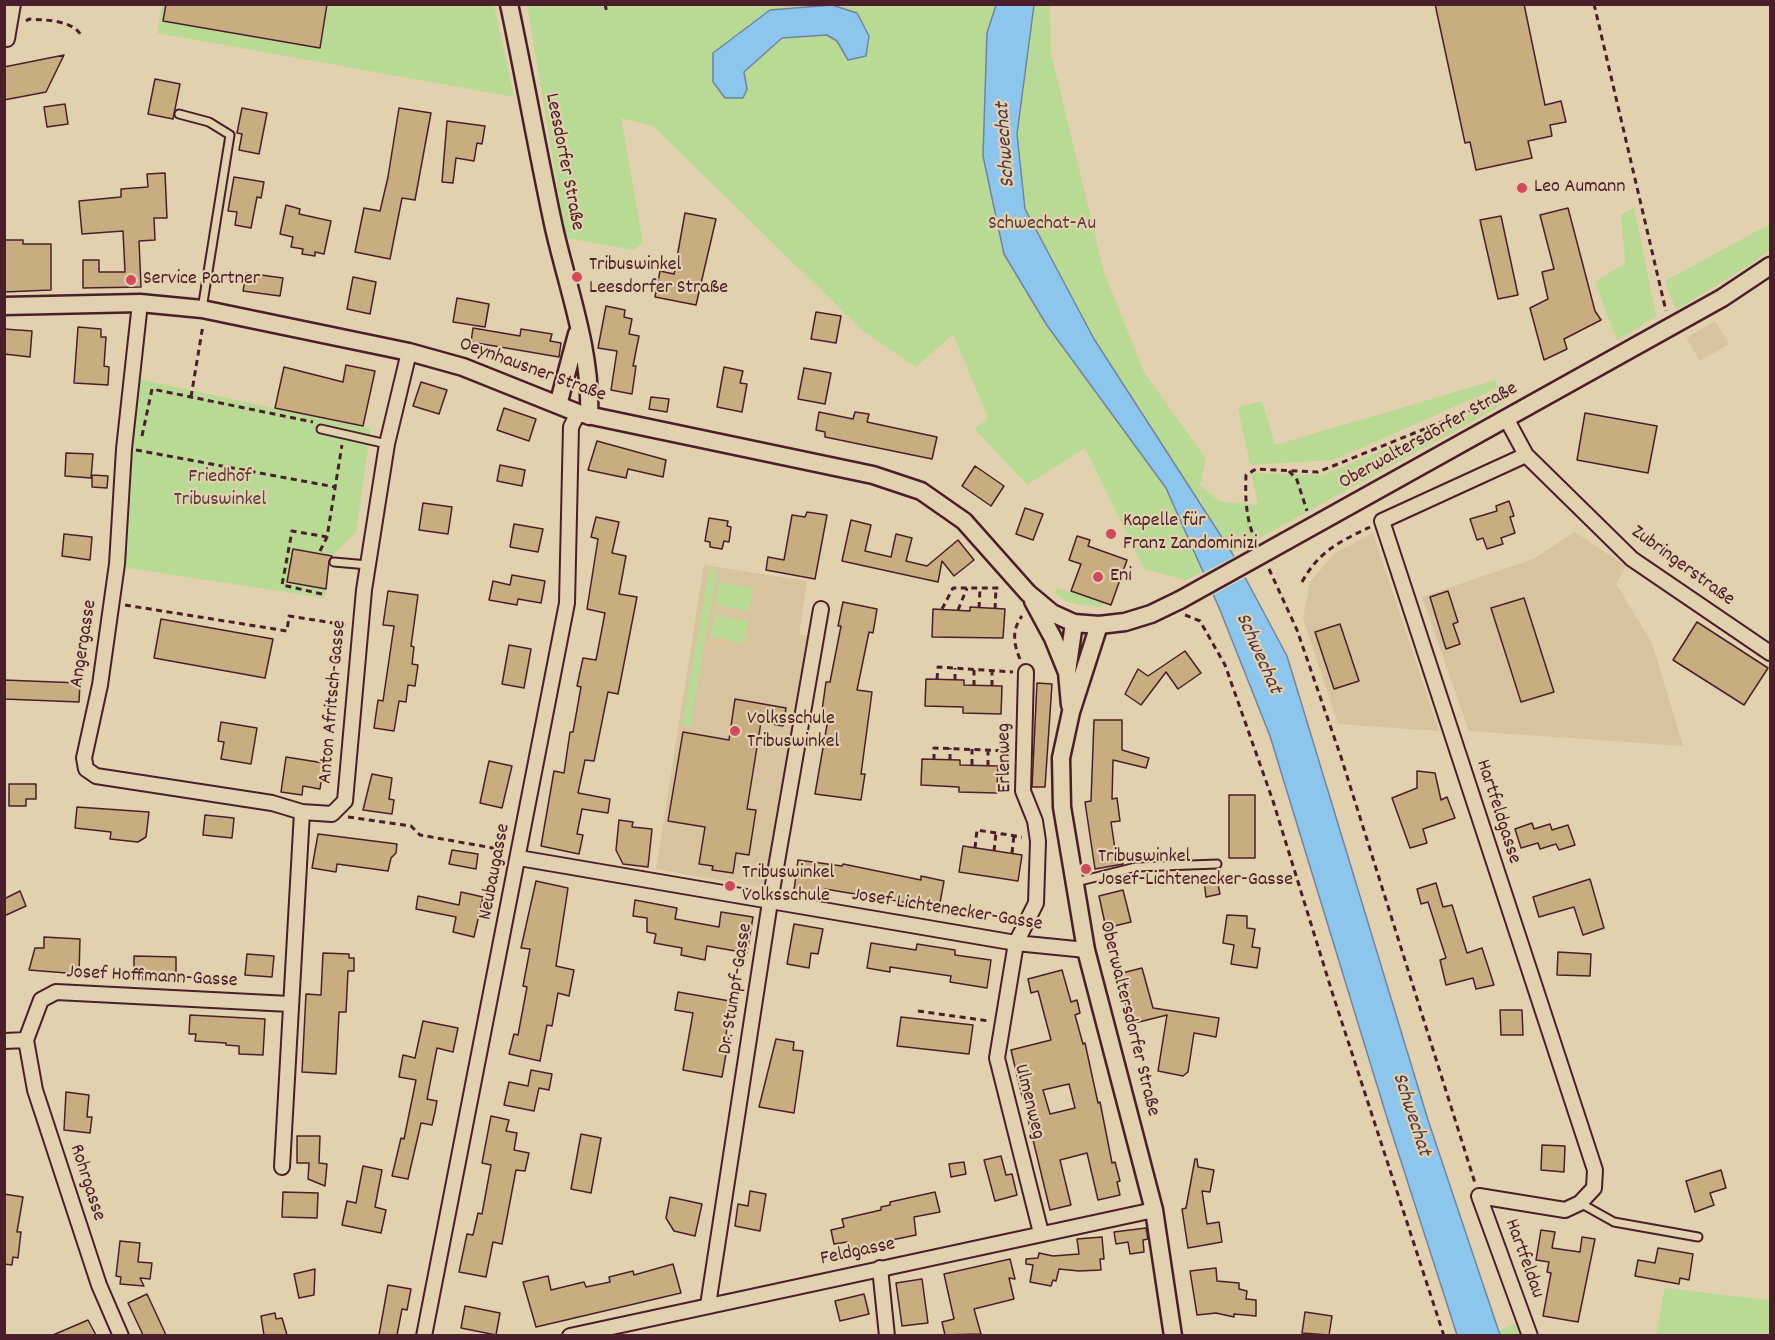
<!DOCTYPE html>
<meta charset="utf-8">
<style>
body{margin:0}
#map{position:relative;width:1775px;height:1340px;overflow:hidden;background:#e2d1ae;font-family:Dekko,sans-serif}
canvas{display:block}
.frame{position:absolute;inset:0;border:6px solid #4a1f2b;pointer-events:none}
</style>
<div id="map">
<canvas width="1775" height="1340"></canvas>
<div class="frame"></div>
</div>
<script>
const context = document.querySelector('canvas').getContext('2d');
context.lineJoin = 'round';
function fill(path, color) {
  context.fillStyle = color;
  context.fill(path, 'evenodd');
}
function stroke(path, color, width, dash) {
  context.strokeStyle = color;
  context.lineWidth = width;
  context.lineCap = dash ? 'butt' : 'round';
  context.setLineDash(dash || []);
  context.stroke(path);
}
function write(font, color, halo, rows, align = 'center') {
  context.font = font + ' Dekko,sans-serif';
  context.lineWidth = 4.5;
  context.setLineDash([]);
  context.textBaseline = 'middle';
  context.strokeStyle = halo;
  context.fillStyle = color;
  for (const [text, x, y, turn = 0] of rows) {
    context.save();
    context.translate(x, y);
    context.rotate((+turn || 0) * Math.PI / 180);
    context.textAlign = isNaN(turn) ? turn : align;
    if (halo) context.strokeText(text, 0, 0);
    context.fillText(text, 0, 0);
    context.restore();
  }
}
fill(new Path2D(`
 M1715,321L1729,344L1700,361L1686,338Z
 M1575,532L1626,566L1616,584L1652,643L1683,746L1469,731L1422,597L1533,559Z
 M1373,533L1439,731L1338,724L1303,618L1310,582L1335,553Z
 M704,565L807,581L799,634L810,636L765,888L656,869Z`), '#d7c39e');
fill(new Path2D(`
 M527,4L1050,5L1051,53L1104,272L1144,372L1206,459L1200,485L1219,501L1258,505L1251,473L1323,475L1500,402L1504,404L1232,553L1203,508L1200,492L1201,573L1186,580L1144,569L1085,448L1027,485L975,429L988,418L953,334L916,367L863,331L653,126L621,118L643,242L634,250L566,238ZM770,10L869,36L837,41L827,35L782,38L744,72Z
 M162,5H494L514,97L157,33Z
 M1634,207L1656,316L1617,341L1595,282L1625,263L1621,215Z
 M1770,224V249L1756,261L1676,310L1665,281Z
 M138,379L371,429L356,532L332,556L324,598L122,567L130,441Z
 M1496,380L1497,388L1334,460L1250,465L1238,407L1262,401L1275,445Z
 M709,569L717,570L690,727L682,726Z
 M719,582L753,588L749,611L715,605Z
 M1056,588L1104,602L1101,607C1087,605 1063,605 1055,592Z
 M714,615L748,621L744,643L711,637Z
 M1665,1288L1770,1300V1335H1656Z
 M1516,1323L1520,1335H1500L1499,1331Z`), '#b9da94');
const water = new Path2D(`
 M832,5L857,13L869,36L866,56L848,60L837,41L827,35L782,38L744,72L747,89L743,98H725L713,82V53L770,10Z
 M996,5H1034L1017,134L1025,209L1094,339L1232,553L1287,656L1428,1120L1500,1335H1457L1388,1121L1270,736L1220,610L1166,488L1046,324L1004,254L983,156L987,33Z`);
fill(water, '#8dc6ec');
stroke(water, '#72839f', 1.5);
fill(new Path2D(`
 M1237,555L1248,576L1211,596L1201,574Z`), '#e2d1ae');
const building = new Path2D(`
 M166,4H327L320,48L163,21Z
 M1435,4H1524L1545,105L1561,101L1566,122L1550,125L1552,136L1528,141L1532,158L1476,170L1470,142L1465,143Z
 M64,55L46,92L4,100V67Z
 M155,79L180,84L173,119L148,114Z
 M65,104L68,124L47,127L44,107Z
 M242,108L267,113L259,154L239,150L242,134L237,133Z
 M399,108L431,113L415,200L402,198L390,259L355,252L364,208L380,211L388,177Z
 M447,121L485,126L482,144L477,143L474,161L456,158L453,183L442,182Z
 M165,173L167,218H154L155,240L139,241L141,287L83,288V260H99V272H125L123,231L82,234L79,201L121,197V189L148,187L147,174Z
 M234,177L264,182L261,198L257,197L251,228L235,225L237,212L228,211Z
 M286,205L300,209L299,214L331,221L324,254L315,252V256L302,254L303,249L291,247L293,237L280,234Z
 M1568,208L1595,311L1601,320L1564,339L1567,349L1544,360L1530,308L1548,299L1542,272L1554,269L1540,215Z
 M685,213L716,219L696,305L655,297L660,271L674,274Z
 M1501,216L1518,295L1498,299L1480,220Z
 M4,240H23V244H51V290L4,292Z
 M246,273L283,278L280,296L243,291Z
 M353,277L376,282L370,314L347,309Z
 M457,298L489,304L485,327L453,322Z
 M606,306L625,310L624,317L632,319L629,334L639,336L633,366H636L632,394L611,390L617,351L598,348Z
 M816,312L841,316L836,343L811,339Z
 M78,327L101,329V337H106L104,366L109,367L108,385L74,383Z
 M473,328L520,336L521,329L552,334L550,341L561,343L559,357L471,342Z
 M4,329L32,331L30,357L4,354Z
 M346,365L375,371L363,426L275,408L284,367L343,382Z
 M724,367L743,371L740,383L747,384L742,412L717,407Z
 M804,368L831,373L825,404L798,399Z
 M421,382L447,390L439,414L413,406Z
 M651,397L669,399L667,412L649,409Z
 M504,408L536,419L529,441L497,430Z
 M819,412L853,419L855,412L869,414L867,422L937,437L932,459L825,437V432L816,430Z
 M1585,413L1657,426L1648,473L1577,460Z
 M597,441L666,460L663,477L628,469L626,478L588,470Z
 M66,453L93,454L91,478L65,476Z
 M500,465L525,470L522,486L497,481Z
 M975,466L1004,486L991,506L962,486Z
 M92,475L108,476L107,488L92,487Z
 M1509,501L1514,516L1510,517L1515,533L1501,538L1503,544L1487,549L1483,538L1477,540L1470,519L1497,511L1496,506Z
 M423,503L452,507L448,534L419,530Z
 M1025,508L1043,514L1033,540L1016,534Z
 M807,512L827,515L815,579L766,570L768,557L784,560L792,515L805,517Z
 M596,517L619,522L612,553L626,556L619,594L637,597L618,694L608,692L594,761L585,760L578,793L610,799L608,813L582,809L577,834L583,835L579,854L541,846L554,771L564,773L570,732H573L581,687L577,686L583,658L596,660L605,613L587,609L598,539L591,537Z
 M709,518L728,521L727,526L731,527L729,542L724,541L722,549L710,547V542L705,541Z
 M851,520L871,525L865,551L891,557L896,534L912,538L906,561L927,566L958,540L974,560L954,576L942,561L938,582L842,561Z
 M514,524L543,529L538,552L510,547Z
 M64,534L92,537L90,560L62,556Z
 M1077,536L1090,540L1088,546L1127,560L1111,605L1071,591L1081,564L1069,560Z
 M293,549L332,556L329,561L326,589L287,582Z
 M512,575L545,581L541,603L518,599L517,605L489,600L493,581L510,585Z
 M388,591L418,595L411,646L414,647L412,664L418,665L415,686L408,685L406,702L399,701L394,731L374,728L378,700L383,701L394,626L383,625Z
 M1448,591L1458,622L1453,624L1460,644L1446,649L1430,597Z
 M1524,598L1554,692L1521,702L1491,608Z
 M843,602L877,609L873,633L869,632L857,690L872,692L861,774H865L861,800L815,794L828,719L821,718L826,682H830L841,626H838Z
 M970,607L1005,609L1003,638L932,637L933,609L970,611Z
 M161,619L273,639L265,678L154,658Z
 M1697,622L1768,668L1744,705L1673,660Z
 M1340,624L1359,681L1334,689L1315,632Z
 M509,645L531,649L524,688L502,684Z
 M1185,651L1201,673L1178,689L1166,672L1141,705L1125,694L1138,669L1148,676Z
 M926,679L964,680V685L1002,686L1001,714L963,713V707L925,706Z
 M4,680L80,683L79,702L4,699Z
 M1037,683L1052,684L1045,787H1032Z
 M735,699L786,708L783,726L761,722L747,809L756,810L749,855L736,853L733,873L712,870L713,866L699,864L705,827L668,821L683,732L729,740Z
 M1094,720H1122V750L1149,758L1146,768L1113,760L1112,799L1117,798L1120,821L1111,822L1115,849L1120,848L1123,864L1095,869L1085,802L1091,801Z
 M221,722L257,728L251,764L221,759L224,742L218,741Z
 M286,757L324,763L320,789L303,786L302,795L281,792Z
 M922,759L960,760V765L998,766L997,793L959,792V787L921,785Z
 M489,761L512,766L502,808L480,803Z
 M1417,771L1435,773L1441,800L1447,797L1455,818L1423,829L1427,843L1410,848L1392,798L1417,788Z
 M372,774L392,778L389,799L394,800L392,814L363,810Z
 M9,784H36V799H26V806H9Z
 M1229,795H1255V858H1229Z
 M77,807L149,812L146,837L138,842L110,839L111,832L75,828Z
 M205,815L234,818L232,838L203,835Z
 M619,820L633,822L632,827L652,829L648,867L623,864L616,850Z
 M1532,823L1534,829L1550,824L1552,830L1568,825L1575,845L1559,850L1556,844L1540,849L1538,843L1521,848L1515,829Z
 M318,834L397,844L396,853L391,858L388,871L337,864L336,872L312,868Z
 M963,846L1022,855L1018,881L959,872Z
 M452,850L478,854L476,869L449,864Z
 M798,860L842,866L843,864L921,880V876L944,881L939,908L825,889L824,895L794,890Z
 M1217,879L1220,894L1206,897L1204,881Z
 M1590,879L1604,928L1583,935L1574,907L1539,917L1533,897Z
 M536,881L568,888L556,966L574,970L569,996L558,993L552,1026L547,1025L540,1061L509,1054L514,1034L518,1035L527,987L523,986L530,949L521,948Z
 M1436,883L1443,907L1452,905L1467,953L1482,948L1494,985L1476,989L1473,978L1446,985L1440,960L1446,958L1428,902L1421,904L1417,889Z
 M1123,890L1131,922L1106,928L1099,896Z
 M20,891L26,906L4,916V899Z
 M461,892L483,897L474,937L453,932L456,917L416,909L418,896L459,905Z
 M635,900L677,908L675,919L719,927L721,912L753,917L747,953L707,946L705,960L681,955L682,948L654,943L656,934L647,932V918L633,916Z
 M1227,915L1247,916V928L1255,929L1252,947L1260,948L1257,968L1231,964L1234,945L1223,943Z
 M794,924L823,929L818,954L811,953L809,968L787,964Z
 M44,937L80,939L79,974L29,970L35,948H44Z
 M871,943L916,950L917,944L955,950V955L991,960L987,988L950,982L951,976L890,967V972L867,968Z
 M1558,952L1591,954L1590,976L1557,975Z
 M323,953L349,954V958H354V971H348L346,1012H339L336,1074L302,1072L306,994L321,995Z
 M247,954L274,956L272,977L245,975Z
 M134,956L176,957V980H143V970L134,969Z
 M1142,968L1153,1008L1219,1018L1216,1037L1194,1033L1188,1072L1183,1076L1158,1071L1167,1015L1131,1024L1118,974Z
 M1062,970L1071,1002L1077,1000L1080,1013L1075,1015L1083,1044L1085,1043L1098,1103L1100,1102L1112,1163L1115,1162L1120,1181L1117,1182L1120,1195L1098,1200L1087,1153L1060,1160L1071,1205L1050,1210L1028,1119L1035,1118L1029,1094L1022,1096L1011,1050L1051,1040L1038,991L1031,993L1028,979ZM1069,1084L1075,1108L1050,1114L1043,1090Z
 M678,992L730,1001L726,1036L729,1037L722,1077L683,1070L693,1013L675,1010Z
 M1500,1010H1522L1523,1035H1501Z
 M190,1015L265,1019L263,1055L239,1054V1046L226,1045V1043L195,1041L196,1034H189Z
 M901,1017L973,1025L969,1054L897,1046Z
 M423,1021L458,1028L453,1052L437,1048L427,1099L437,1101L435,1112L432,1125L421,1123L408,1179L392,1176L401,1138L404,1139L416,1080L399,1077L403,1055L415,1058Z
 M776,1039L794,1042L793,1050L803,1051L794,1113L759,1107Z
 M531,1070L552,1074L549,1090L539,1088L534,1111L504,1105L509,1082L528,1086Z
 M66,1092L89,1095L87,1117H92L90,1133L64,1130Z
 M491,1116L509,1120L506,1131L517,1133L514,1150L529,1153L525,1171L516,1170L502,1244L493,1242L486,1277L459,1272L467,1234L473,1235L478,1213L482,1214L491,1165L482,1163Z
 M581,1134L601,1138L591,1193L571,1189Z
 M297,1136H320L319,1163L327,1164L325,1186L308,1179L309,1163H297Z
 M1542,1145L1565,1146L1564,1172L1541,1170Z
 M1001,1156L1006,1175L1012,1174L1017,1195L995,1201L984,1160Z
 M1195,1159H1197L1198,1167L1214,1170L1210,1192L1202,1191L1207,1224L1219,1222L1222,1242L1188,1248L1182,1209L1186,1208Z
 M964,1162L966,1174L951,1177L949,1164Z
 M363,1166L382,1170L375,1207L386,1210L381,1233L342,1225L347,1201L356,1203Z
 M1721,1170L1726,1188L1710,1193L1714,1205L1695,1212L1686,1181Z
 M750,1191L766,1194L760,1231L735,1226L738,1204L748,1206Z
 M283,1192L318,1193L317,1218L282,1217Z
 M935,1192L940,1212L914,1217L916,1235L848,1249L847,1242L834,1244L831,1230L844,1227L842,1219L881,1210V1207L890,1205V1202Z
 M4,1194L23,1197L17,1232H21L18,1258L13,1257L12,1265L4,1264Z
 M670,1197L702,1204L695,1236L674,1231L666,1218Z
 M1146,1228L1148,1239L1143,1240L1144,1252L1130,1254L1128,1242L1116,1244L1114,1232Z
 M1541,1230L1555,1232L1552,1248L1580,1252L1582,1237L1595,1239L1578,1322L1543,1316L1551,1273L1547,1272L1549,1262L1536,1260Z
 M1102,1237L1104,1259H1100L1101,1270L1079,1271L1059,1269L1056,1281L1053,1280L1051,1286L1030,1282L1033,1265L1026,1264V1259L1038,1258L1039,1253L1053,1256L1079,1254L1077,1239Z
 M120,1241L140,1243L138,1262L152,1263L150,1279L140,1278L144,1286L120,1284L121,1277L116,1276Z
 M1658,1248L1693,1254L1689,1280L1680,1278L1679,1284L1635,1276L1638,1260L1655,1263Z
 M1010,1259L1015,1279L1009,1278L1014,1299L974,1309L981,1334L945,1335L942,1322L954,1319L944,1274Z
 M673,1264L681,1293L536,1327L523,1282L548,1276L551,1290L584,1282L586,1287L610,1282L609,1277L633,1271L634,1275Z
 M1216,1268L1217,1281L1239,1283V1289L1247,1291L1246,1299L1256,1300V1316L1234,1314V1317L1216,1313L1197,1315L1190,1271Z
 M315,1269L314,1295L299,1298L294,1274Z
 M922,1279L928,1323L902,1326L896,1283Z
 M388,1285L411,1289L407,1310L402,1309L397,1335H379Z
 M147,1294L166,1335H143L128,1303Z
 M864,1294L869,1314L840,1321L835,1301Z
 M465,1306L500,1313L496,1335L461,1328Z
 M1305,1312L1332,1316L1329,1335L1302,1333Z
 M275,1313L276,1319L282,1318L287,1335H264L261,1316Z
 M88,1320L96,1335H53Z`);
fill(building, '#c8ad81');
stroke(building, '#4a1f2b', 1.5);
const service = new Path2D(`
 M179,114L209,122L230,135L202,309
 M321,429L387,444
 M334,562L368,565
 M1076,882L1136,867L1217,864
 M1580,1203L1614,1222L1698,1237`);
const minor = new Path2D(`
 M7,39L13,4
 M140,303L124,449L117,564L100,685L84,758L86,769L96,776L272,803L302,812
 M1506,418L1526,455L1382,521L1595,1170L1594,1188L1580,1203L1565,1210L1479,1196L1530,1336
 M1526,455L1632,559L1770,653
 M1026,672L1023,791L1035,821L1038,841L1036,903L1016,943L997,1058L1041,1233
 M519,858L1016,943L1086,950
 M26,1040L35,1090L99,1285L121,1336
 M4,1041L26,1040L41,1000L56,992L290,1004
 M282,1167L302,812L332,814L345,801L364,590L387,444L409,352
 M880,1268L887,1336
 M708,1305L770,902L821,609
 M424,1336L567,603L571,427L578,413
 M570,1336L1154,1210`);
const tertiary = new Path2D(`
 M509,4C525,79 538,154 554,228C568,289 592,353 589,416
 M4,306L140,303L202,309L409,352L463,367L578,413L873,475L921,491L964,521L1028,593L1052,613L1074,623L1099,625L1125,622L1151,614L1180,600
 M558,405L577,334
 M1286,541L1722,298L1770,266
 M1033,601L1053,638L1066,670
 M1099,625L1071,712L1061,758L1062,807L1086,950L1154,1210L1173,1336
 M1070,705L1067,672L1074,623`);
stroke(service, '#4a1f2b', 11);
stroke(minor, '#4a1f2b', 18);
stroke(tertiary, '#4a1f2b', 21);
stroke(new Path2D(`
 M605,4L607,13
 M1594,4L1666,311
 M26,21L29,19C45,20 72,20 81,35
 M191,397L203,325
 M142,436L152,389L313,422
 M136,450L335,487
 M1289,471L1297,480L1307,511
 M1256,542C1246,520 1245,499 1246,475L1256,469L1318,472L1501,398L1505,401
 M320,551L327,537L342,445
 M1269,569L1297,630L1341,757L1475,1183
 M1302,582C1319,551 1339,542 1370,527
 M322,594L282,585L292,531L327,537
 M125,605L287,631L289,616L346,625
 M979,608L980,589
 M942,609L953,588H1002
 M995,609L996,588
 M958,610L967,588
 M1185,615L1200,621L1225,665L1273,801L1333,995L1444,1336
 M1020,659C1013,643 1012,629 1022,616
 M937,679L938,667L1013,672
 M955,680V668
 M974,686V670
 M992,686V670
 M934,760V748L1011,751
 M950,760V748
 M972,765V749
 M988,766V750
 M348,817L411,826L420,835L504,850
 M975,848L977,830L1022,837
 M994,851L996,833
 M1012,853L1014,835
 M918,1011L989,1021`), '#4a1f2b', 3, [6, 4.5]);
stroke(service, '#e2d1ae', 7);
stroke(minor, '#e2d1ae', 14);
stroke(tertiary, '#e2d1ae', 16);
const tertiaryBridge = new Path2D(`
 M1180,600L1286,541`);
stroke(tertiaryBridge, '#4a1f2b', 21, []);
stroke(tertiaryBridge, '#e2d1ae', 16);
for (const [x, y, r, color] of [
 [1522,188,6,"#d1495b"],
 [577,277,6,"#d1495b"],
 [131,280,6,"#d1495b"],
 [1111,534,6,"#d1495b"],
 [1098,577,6,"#d1495b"],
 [735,731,6,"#d1495b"],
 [1086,869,6,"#d1495b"],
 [730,886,6,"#d1495b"]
]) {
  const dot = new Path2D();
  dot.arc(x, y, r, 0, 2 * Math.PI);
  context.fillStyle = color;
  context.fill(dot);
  stroke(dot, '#e2d1ae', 2);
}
write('20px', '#4a1f2b', '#e2d1ae', [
 ["Leesdorfer Straße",563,162,79],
 ["Oeynhausner Straße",532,371,20],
 ["Oberwaltersdorfer Straße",1429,437,-29],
 ["Zubringerstraße",1682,567,36],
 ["Angergasse",85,644,-81],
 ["Anton Afritsch-Gasse",334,702,-85],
 ["Erlenweg",1006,758,-91],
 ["Hartfeldgasse",1497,812,72],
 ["Neubaugasse",496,872,-79],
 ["Josef Lichtenecker-Gasse",947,911,9],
 ["Josef Hoffmann-Gasse",152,978,3],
 ["Dr. Stumpf-Gasse",737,989,-81],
 ["Oberwaltersdorfer Straße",1128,1019,76],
 ["Ulmenweg",1028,1102,76],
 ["Rohrgasse",86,1183,72],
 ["Feldgasse",858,1253,-12],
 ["Hartfeldau",1523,1259,70]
]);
write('20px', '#4a1f2b', '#e2d1ae', [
 ["Leo Aumann",1534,188],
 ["Tribuswinkel",589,266],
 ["Leesdorfer Straße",589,289],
 ["Service Partner",143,280],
 ["Kapelle für",1123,522],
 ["Franz Zandominizi",1123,545],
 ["Eni",1110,577],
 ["Volksschule",747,720],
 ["Tribuswinkel",747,743],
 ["Tribuswinkel",1098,858],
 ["Josef-Lichtenecker-Gasse",1098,881],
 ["Tribuswinkel",742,874],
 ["Volksschule",742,897]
], 'left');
write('20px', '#5b3b3b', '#e2d1ae', [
 ["Schwechat-Au",1042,225],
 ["Friedhof",220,478],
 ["Tribuswinkel",220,501]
]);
write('italic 21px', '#543848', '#e2d1ae', [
 ["Schwechat",1007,145,-94],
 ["Schwechat",1257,654,66],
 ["Schwechat",1410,1115,72]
]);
</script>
